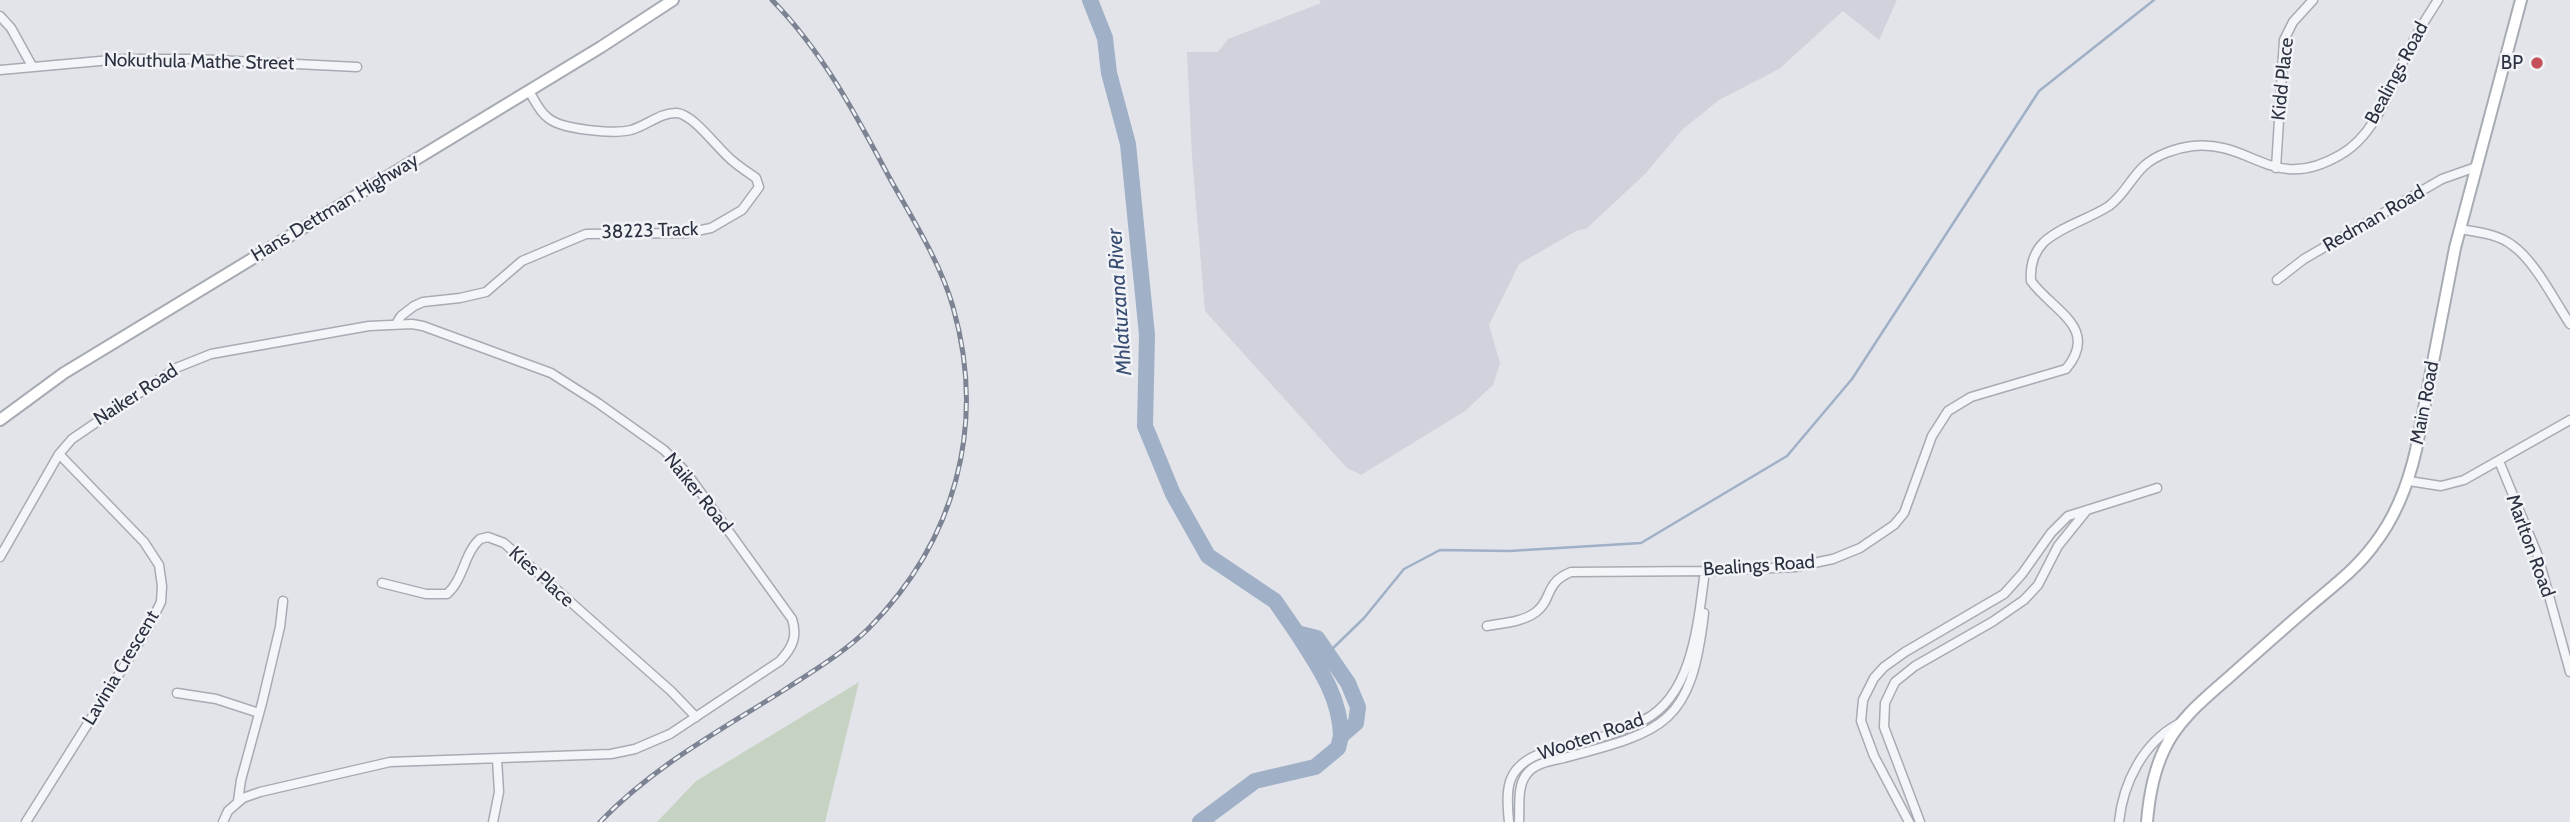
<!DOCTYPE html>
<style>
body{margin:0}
canvas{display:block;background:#e2e4e9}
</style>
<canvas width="2570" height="822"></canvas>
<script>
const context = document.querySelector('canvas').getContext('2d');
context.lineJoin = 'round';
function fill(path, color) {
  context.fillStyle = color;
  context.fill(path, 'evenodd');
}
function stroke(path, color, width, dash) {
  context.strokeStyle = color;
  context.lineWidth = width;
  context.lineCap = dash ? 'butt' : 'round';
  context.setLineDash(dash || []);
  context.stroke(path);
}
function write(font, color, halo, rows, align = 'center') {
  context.font = font + ' Cabin,sans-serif';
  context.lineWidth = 5;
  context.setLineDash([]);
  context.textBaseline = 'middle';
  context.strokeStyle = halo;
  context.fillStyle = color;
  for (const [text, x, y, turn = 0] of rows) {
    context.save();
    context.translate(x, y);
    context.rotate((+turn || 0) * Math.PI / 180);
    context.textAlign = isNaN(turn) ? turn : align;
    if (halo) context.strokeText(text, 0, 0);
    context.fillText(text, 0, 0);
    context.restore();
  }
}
fill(new Path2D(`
 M1319,0H1897L1879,40L1843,11L1779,69L1719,100L1683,129L1645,174L1586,229L1578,230L1519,264L1489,325L1500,363L1493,385L1465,411L1361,475L1347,468L1205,311L1192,157L1187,52H1218L1228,39L1321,3Z`), '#d0d3db');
fill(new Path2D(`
 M859,682L825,822H657L696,781Z`), '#c6d3c3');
stroke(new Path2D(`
 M1328,653L1364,618L1404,569L1440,550L1509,551L1641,543L1787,456L1852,379L2039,91L2154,0`), '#9fb0c7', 2.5);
stroke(new Path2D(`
 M1090,0L1105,38L1109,73L1128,144L1147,335L1145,426L1173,494L1208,556L1275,601L1297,633L1317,638L1348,683L1358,707L1356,723L1341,736L1338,748L1315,767L1255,781L1200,822
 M1297,633C1318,666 1340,696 1341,736`), '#9fb0c7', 16);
const street = new Path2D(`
 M0,16L11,28L32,66
 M0,70L122,59H195L357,67
 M2276,168L2284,40L2293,22L2313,0
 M2460,229C2477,232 2498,234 2512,245C2535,261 2554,300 2570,324
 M2277,280L2304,259L2442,179L2476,167
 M396,324L401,316L414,306L423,302L460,298L486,292L522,261L586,234L686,233L711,228L742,210L759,187L756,178C749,173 741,168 734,162C719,151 695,115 677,113C661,112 646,126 631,130C614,134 560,130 547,117C539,111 534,99 529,91
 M2499,461L2538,556L2570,672
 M2409,481L2441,486L2464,480L2570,420
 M0,557L59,454L72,439L176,368L211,354L369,326L412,324L423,326L551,373L598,403L664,450L686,472L792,619C798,637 792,648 780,661L670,734L635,749L611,754L390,762L260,792L243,798L228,811L223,822
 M382,583L426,594H447C464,579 464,553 480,539L488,537L504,543L671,691L696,717
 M1487,626C1503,623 1523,622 1536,612C1553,599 1544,583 1571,572L1709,571L1795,567L1833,559L1860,548L1894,525L1904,513L1932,436L1948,411L1971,397L2066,369C2100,328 2053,311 2031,281C2030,267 2033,253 2044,242C2062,226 2089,219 2109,206C2124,195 2131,178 2144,166C2156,155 2176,148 2193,146C2252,140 2273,194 2340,155C2378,134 2392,82 2411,45C2419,30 2428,15 2438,0
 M177,693L216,699L259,713
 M238,801L241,780L262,703L280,627L283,601
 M26,822L148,628L161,602L162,586L159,565L144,542L59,454
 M493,822L499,792L497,759
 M1509,822C1506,791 1505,769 1537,755C1571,744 1614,737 1644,720C1694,694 1698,620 1705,571
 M1519,822C1520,807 1517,787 1526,775C1534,763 1551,761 1564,758C1666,731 1691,724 1704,613
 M1909,822L1874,756L1861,721L1863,700L1874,678L1884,667L1905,652L2004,594L2022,574L2051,533L2068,516L2157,488
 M1920,822L1884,727L1885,703L1895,682L1915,666L1992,622L2024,600L2038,585L2058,546L2087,510
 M2119,822C2123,783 2143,743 2178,724`);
const secondary = new Path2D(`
 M0,420L64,373L601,47L673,0
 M2147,822C2149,797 2153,773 2164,750C2177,721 2204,699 2227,679C2255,654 2283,629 2311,605C2333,586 2356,569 2373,546C2396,517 2408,485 2416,450L2455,248L2521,0`);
stroke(street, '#a7abb3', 11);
stroke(secondary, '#a7abb3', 14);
stroke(street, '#f4f5f8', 8);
stroke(secondary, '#fff', 10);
const rail = new Path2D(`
 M600,822C655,765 718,732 784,690C813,671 845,652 869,628C955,541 987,426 953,307C940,261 911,217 888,175C855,113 822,51 772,0`);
stroke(rail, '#7c8392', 5);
stroke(rail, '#f1f3f7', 2.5, [8]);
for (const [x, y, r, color] of [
 [2537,63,7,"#c55059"]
]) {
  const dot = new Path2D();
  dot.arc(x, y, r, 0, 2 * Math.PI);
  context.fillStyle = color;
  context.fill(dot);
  stroke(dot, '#f1f3f7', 2.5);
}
write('19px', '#2b3140', '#f1f3f7', [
 ["Nokuthula Mathe Street",199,62,1],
 ["Bealings Road",2397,73,-62],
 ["Kidd Place",2283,79,-84],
 ["Hans Dettman Highway",335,208,-31],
 ["Redman Road",2374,219,-30],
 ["38223 Track",650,231,-2],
 ["Naiker Road",136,395,-33],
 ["Main Road",2425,403,-79],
 ["Naiker Road",698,493,51],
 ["Marlton Road",2530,546,70],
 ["Bealings Road",1759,566,-4],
 ["Kies Place",541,577,42],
 ["Lavinia Crescent",121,668,-59],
 ["Wooten Road",1591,737,-19]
]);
write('19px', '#2b3140', '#f1f3f7', [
 ["BP",2523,63]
], 'right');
write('italic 21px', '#384d71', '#f1f3f7', [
 ["Mhlatuzana River",1120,302,-94]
]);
</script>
